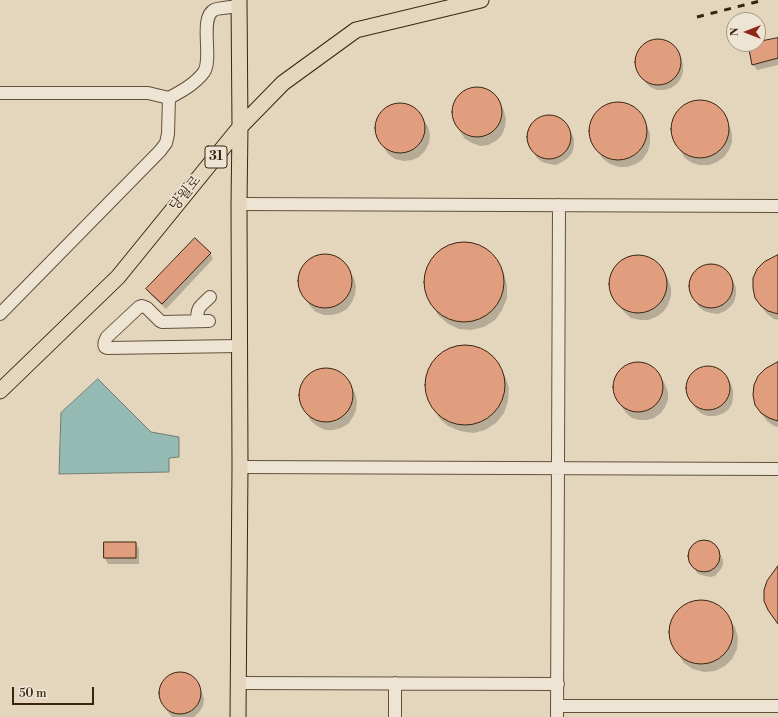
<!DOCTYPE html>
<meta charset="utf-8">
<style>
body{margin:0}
#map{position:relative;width:778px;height:717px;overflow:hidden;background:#e4d6bd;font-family:"Libre Bodoni",serif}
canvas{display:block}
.north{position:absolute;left:726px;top:12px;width:40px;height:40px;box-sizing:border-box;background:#ede4d4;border:1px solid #a59785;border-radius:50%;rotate:270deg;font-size:11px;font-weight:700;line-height:16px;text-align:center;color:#3a240f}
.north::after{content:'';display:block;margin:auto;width:14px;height:18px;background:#8f2418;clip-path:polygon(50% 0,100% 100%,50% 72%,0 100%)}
.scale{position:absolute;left:12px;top:687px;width:82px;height:18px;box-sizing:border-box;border:2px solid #3a240f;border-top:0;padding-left:5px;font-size:12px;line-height:14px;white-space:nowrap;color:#3a240f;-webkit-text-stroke:3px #ede4d4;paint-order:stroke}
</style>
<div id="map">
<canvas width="778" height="717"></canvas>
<div class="north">N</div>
<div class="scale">50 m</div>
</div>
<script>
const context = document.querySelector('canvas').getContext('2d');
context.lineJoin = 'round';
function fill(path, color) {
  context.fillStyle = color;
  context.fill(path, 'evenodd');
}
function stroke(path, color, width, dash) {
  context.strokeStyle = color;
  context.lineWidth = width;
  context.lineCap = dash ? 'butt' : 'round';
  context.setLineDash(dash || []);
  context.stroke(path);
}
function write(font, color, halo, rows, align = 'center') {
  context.font = font + ' "Libre Bodoni","Noto Serif KR",serif';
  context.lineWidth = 3.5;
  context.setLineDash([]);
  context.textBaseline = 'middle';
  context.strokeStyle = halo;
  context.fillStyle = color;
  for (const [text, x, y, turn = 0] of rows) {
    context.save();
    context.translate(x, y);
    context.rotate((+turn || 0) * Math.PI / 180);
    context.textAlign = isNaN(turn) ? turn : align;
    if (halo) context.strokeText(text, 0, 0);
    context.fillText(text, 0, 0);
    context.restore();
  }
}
const water = new Path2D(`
 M98,379L151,432L179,437V457L169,458V472L59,474L61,413Z`);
fill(water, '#95b9b3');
stroke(water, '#717d71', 1);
fill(new Path2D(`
 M778,39V65L757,70L753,64L755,44Z
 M653,40H660L667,42L673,46L681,58L683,65V72L681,78L677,84L671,88L664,90H657L650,87L645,82L637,69L636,62L637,55L641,48L646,43Z
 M473,88H481L488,90L495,95L504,111L506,119L505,127L502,135L496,141L488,145L480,146L472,143L465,139L455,124L453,116V109L455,101L459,95L466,90Z
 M701,101L711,104L719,109L729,125L732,133V142L729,150L724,157L717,162L709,165H700L692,163L685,158L674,141L672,132L673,122L677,114L683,107L692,102Z
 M397,103L404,104L412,106L418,111L428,127L430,135L429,143L425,151L419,157L412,160L404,161L395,159L388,154L379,140L376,132V124L378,117L383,110L389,106Z
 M620,103L629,105L637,110L647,126L650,134V143L648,151L643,159L636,164L627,167H619L610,164L603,159L593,143L590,133L591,124L595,115L601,108L610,104Z
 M550,115L557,116L563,120L571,132L574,139V146L572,153L568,158L562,162L556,165L549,164L542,162L537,158L529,145L527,138L528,131L531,124L536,119L543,116Z
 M455,243H468L481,247L491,254L504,273L507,286V298L502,310L495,320L484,327L471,330L459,329L447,323L438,315L427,295L425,282L427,269L433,257L443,248Z
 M210,253L213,259L166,309L151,295L148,289Z
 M320,255H329L338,258L344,263L354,278L356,286L355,295L352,302L347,309L340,313L332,315H324L316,312L310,306L300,290L299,281L300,272L305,264L312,258Z
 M640,256L650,258L658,264L668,279L671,288V296L668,305L663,312L656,317L648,320H640L631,318L624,312L613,296L611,287L612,277L616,268L622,261L631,257Z
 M778,258V320L774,319L767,314L761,306Z
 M712,264L719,265L725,269L733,281L736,288V295L734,302L730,307L725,311L718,314L711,313L704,311L699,307L691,294L689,287L690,280L693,273L698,268L705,265Z
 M457,346H470L482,349L493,357L505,376L509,388L508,401L504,413L496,423L485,430L473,433L460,431L448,426L439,418L428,397L426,384L428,371L435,360L444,351Z
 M640,363L648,365L655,370L665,384L668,392V400L665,407L661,413L654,418L647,420H639L632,418L626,413L616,398L614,389V381L618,373L624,367L632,364Z
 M778,365V427L774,426L767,421L761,413Z
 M709,366L717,368L723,372L731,384L733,390V397L732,404L728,410L722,414L715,416H708L702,414L696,409L688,397L687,390V382L691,376L696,370L702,367Z
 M330,369L339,373L345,378L355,393L357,401L356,410L353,417L348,424L341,428L333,430H325L317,426L311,421L301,404L300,396L301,387L306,379L312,373L321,370Z
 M706,541L711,542L715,545L721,556L723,560V565L721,569L715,576L710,577L701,575L697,573L691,562L690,557V552L693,547L696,544L701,542Z
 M105,543H136L139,549V564H108L105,558Z
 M696,601H706L715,604L723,610L735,627L738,638L737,649L732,659L725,666L715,671L704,672L693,669L684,663L674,647L670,637V627L673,618L679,610L687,604Z
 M177,673L184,674L190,676L195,680L202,693L204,699L203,706L200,711L194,717H172L167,711L160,699V692L161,685L165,679L171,675Z`), '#0003');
const building = new Path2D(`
 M778,38V58L752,65L748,44H758V42Z
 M635 62a23 23 0 1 1 46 0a23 23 0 1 1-46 0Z
 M452 112a25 25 0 1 1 50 0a25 25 0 1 1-50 0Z
 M671 129a29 29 0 1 1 58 0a29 29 0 1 1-58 0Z
 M589 131a29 29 0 1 1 58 0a29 29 0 1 1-58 0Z
 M375 128a25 25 0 1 1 50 0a25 25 0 1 1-50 0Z
 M527 137a22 22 0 1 1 44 0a22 22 0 1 1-44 0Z
 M195,238L211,253L162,304L146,289Z
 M424 282a40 40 0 1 1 80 0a40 40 0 1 1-80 0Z
 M298 281a27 27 0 1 1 54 0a27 27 0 1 1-54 0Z
 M778,255V314L768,311L761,306L755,298L753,288V278L757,269L764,262Z
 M609 284a29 29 0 1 1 58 0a29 29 0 1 1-58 0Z
 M689 286a22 22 0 1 1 44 0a22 22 0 1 1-44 0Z
 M425 385a40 40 0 1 1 80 0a40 40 0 1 1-80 0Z
 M613 387a25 25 0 1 1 50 0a25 25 0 1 1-50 0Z
 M778,362V421L769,418L761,413L755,405L753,395L754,385L758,376L765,369Z
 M686 388a22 22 0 1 1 44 0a22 22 0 1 1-44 0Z
 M299 395a27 27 0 1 1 54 0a27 27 0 1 1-54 0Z
 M688 556a16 16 0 1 1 32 0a16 16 0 1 1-32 0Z
 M104,542H136V558H104Z
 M778,566V624L768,610L764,601V590L767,581Z
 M669 632a32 32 0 1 1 64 0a32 32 0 1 1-64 0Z
 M159 693a21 21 0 1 1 42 0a21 21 0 1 1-42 0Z`);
fill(building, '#e19e7e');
stroke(building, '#3a240f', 1);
const minor = new Path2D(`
 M0,93H148L169,98
 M239,204L778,206
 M0,314L160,151L166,143L168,134L169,98C182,91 195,84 204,72C213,58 199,18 214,10C217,8 234,7 239,6
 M197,321C197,306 200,307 210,297
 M209,321L162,322L160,321L147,308L142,306L139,307L107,337C105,341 103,343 105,347L107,348L239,346
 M240,467L778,469
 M238,683L558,684
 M395,683V717
 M558,706H778
 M557,717L559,205`);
const major = new Path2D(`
 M0,391L118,277L240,127L283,83L356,30L481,0
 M238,717L240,467L239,204L240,127L239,0`);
stroke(minor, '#64503a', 14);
stroke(major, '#3a240f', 17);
stroke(minor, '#ede4d4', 12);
stroke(major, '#e4d6bd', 15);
stroke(new Path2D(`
 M697,17L764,0`), '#3a240f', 3, [7, 7]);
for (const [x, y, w] of [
 [216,157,22]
]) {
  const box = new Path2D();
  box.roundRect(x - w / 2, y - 11, w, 22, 3);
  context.fillStyle = '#ede4d4';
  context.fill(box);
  stroke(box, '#3a240f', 1);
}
write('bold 13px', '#3a240f', null, [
 ["31",216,157]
]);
write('14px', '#3a240f', '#ede4d4', [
 ["당월로",186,194,-51]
]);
</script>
